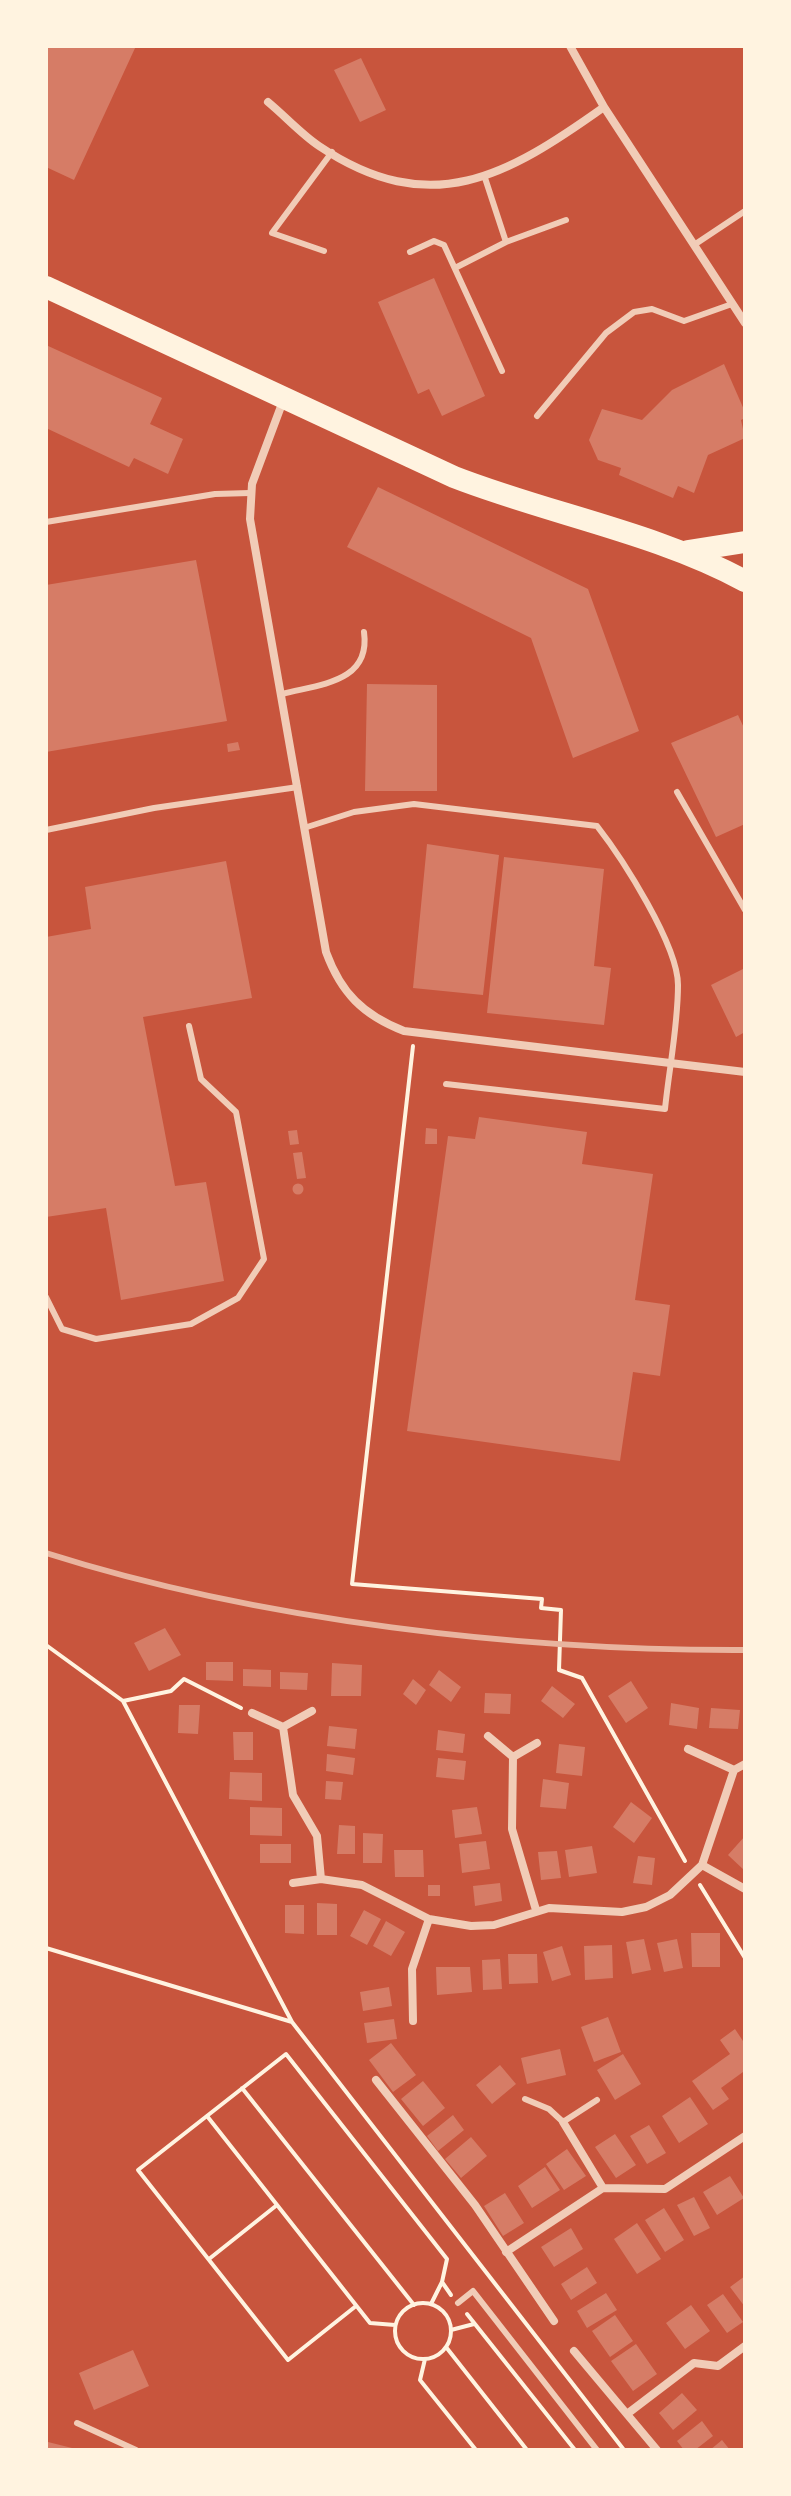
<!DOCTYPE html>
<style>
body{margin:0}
#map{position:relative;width:791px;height:2496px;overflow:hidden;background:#c8553d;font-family:"Archivo Narrow",sans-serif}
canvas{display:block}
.frame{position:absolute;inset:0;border:48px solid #fff3e0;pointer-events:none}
</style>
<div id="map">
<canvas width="791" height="2496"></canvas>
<div class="frame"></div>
</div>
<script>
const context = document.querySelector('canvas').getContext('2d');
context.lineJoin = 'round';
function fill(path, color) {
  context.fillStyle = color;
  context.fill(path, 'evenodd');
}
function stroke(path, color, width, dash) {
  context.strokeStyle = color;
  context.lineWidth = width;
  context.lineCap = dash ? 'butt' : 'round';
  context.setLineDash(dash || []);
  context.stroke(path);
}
fill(new Path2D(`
 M46,46H136L74,180L46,167Z
 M361,58L386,110L360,122L334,70Z
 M434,278L485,396L442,416L429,389L418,394L378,302Z
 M46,345L162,398L150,424L183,439L168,474L134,458L129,467L46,428Z
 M724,364L745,412V418L741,420L745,438L708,455L694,493L678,486L673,498L619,475L621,468L598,460L589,440L602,409L642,420L672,390Z
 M378,487L588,589L639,731L573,758L531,638L347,547Z
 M196,560L227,721L46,752V585Z
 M367,684L437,685V791H365Z
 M738,715L745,730V824L716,837L671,743Z
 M238,742L240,750L228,752L227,744Z
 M427,844L499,855L483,995L413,988Z
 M504,857L604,869L594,966L611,968L604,1025L487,1013Z
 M226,861L252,998L143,1017L175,1186L206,1182L224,1281L121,1300L106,1208L46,1217V937L91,929L85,887Z
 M743,969L745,1032L736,1037L711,985Z
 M479,1117L587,1132L582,1164L653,1174L635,1300L670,1305L660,1376L633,1372L620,1461L407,1431L448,1136L475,1139Z
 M426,1128L437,1129V1144H425Z
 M297,1130L299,1144L290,1145L288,1131Z
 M302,1152L306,1178L297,1179L293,1153Z
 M292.5 1189a5.5 5.5 0 1 1 11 0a5.5 5.5 0 1 1-11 0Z
 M165,1628L181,1655L149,1671L134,1643Z
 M206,1662H233V1681L206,1680Z
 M332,1663L362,1665L361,1696H331Z
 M243,1669L271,1670V1687L243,1686Z
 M439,1670L461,1687L451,1702L429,1685Z
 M280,1672L308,1673L307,1690L280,1689Z
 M413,1679L426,1690L416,1705L403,1694Z
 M631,1681L648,1708L626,1723L608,1696Z
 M552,1686L575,1704L563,1718L541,1701Z
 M485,1693L511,1694L510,1714L484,1713Z
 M671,1703L699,1708L697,1729L669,1725Z
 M179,1705H200L198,1734L178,1733Z
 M711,1708L740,1710L738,1729L709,1728Z
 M329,1726L357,1729L355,1749L327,1746Z
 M438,1730L465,1734L463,1753L436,1750Z
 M233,1732H253V1760H234Z
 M559,1744L585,1747L582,1776L556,1773Z
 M327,1754L355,1758L353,1775L326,1771Z
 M438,1758L466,1761L464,1780L436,1777Z
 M230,1772L262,1773V1801L229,1799Z
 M543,1779L569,1783L566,1809L540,1807Z
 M326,1781L343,1782L341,1800L325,1799Z
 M631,1802L652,1818L634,1843L613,1827Z
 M250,1807L282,1808V1836L250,1835Z
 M477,1807L482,1834L455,1838L452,1810Z
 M339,1825L355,1826V1854H337Z
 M363,1833L383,1834L382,1863H363Z
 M745,1836V1871L728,1855Z
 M486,1841L490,1869L462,1873L459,1844Z
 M260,1844H291V1863H260Z
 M592,1846L597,1873L569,1877L565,1850Z
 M394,1850H423L424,1877H395Z
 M557,1851L561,1878L541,1880L538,1852Z
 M638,1856L655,1858L652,1885L633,1883Z
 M500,1883L502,1901L475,1906L473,1886Z
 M428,1885H440V1896H428Z
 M317,1903L337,1904V1935H317Z
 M285,1905H304V1934L285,1933Z
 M364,1910L381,1919L367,1945L350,1936Z
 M386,1921L405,1932L391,1956L373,1946Z
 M691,1933H720V1967H692Z
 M644,1939L651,1970L632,1974L626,1942Z
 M677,1939L683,1968L664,1972L657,1943Z
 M612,1945L613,1978L585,1980L584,1946Z
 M562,1946L571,1975L552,1981L543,1952Z
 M508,1954H537L538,1983L509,1984Z
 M500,1959L502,1989L483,1990L482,1960Z
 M436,1967H470L472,1992L437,1995Z
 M389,1987L392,2006L363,2011L360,1992Z
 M608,2017L621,2052L594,2062L581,2027Z
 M394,2019L397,2039L367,2043L364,2023Z
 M735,2029L745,2044V2075L743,2072L721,2088L729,2099L713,2110L692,2081L730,2054L720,2040Z
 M391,2043L416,2075L393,2092L369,2060Z
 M560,2049L566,2075L527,2084L521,2058Z
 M623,2054L641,2084L615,2100L597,2070Z
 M500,2065L516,2084L492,2104L476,2085Z
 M423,2081L445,2108L423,2126L401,2099Z
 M690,2097L708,2124L679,2143L662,2116Z
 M453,2115L464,2130L438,2151L427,2136Z
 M649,2125L666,2153L647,2164L630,2136Z
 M615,2134L636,2165L616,2178L595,2147Z
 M471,2137L487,2156L461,2178L445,2159Z
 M567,2149L586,2176L564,2190L546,2164Z
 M545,2167L560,2190L532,2208L518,2186Z
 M730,2176L744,2198L717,2215L703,2192Z
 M505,2193L524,2223L503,2236L484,2206Z
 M694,2197L710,2228L694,2236L677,2205Z
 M664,2208L684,2240L665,2252L645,2220Z
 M637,2223L661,2259L637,2274L614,2239Z
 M571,2228L583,2249L554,2267L541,2247Z
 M587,2267L597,2283L571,2300L561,2284Z
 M745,2276V2307L730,2287Z
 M606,2293L617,2310L587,2328L577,2311Z
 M723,2294L743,2322L727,2333L707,2305Z
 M691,2305L710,2331L685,2349L666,2323Z
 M615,2315L633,2341L610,2357L592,2331Z
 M636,2344L657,2374L633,2391L611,2361Z
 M133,2350L149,2386L94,2410L79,2373Z
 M682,2393L697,2410L673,2430L659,2413Z
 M702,2421L713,2436L695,2450H684L677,2441Z
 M722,2440L730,2450H710Z
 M48,2442L76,2449V2450H46Z`), '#d67c66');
stroke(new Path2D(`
 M413,1046L352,1584L542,1599L541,1608L561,1610L559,1670L582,1678L685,1861
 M46,1645L123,1701L171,1691L184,1679L241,1708
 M123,1701L292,2022L624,2450
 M700,1885L745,1958
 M46,1948L292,2022
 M242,2088L414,2305
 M207,2116L370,2323L395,2325
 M209,2259L277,2205
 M395 2331a28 28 0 1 1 56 0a28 28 0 1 1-56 0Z
 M431,2304L442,2282
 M356,2306L288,2360L138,2170L286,2054L447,2259L442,2282L451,2295
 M467,2314L575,2450
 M451,2330L474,2324
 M446,2347L527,2450
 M425,2359L420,2380L476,2450`), '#fff3e0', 4);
stroke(new Path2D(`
 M485,178L506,242L566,220
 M694,245L745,211
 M324,251L272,233L332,152
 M410,252L434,241L444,245L502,371
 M455,268L506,242
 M537,416L606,333L634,312L652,309L684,321L732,304
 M46,522L215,494L250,493
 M282,694C319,684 371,683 364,632
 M677,792L745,910
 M304,828L354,812L414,804L597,826C622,858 678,945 678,985C678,1026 669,1069 665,1109L446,1084
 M46,830L154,808L298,787
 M46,1297L62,1329L96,1339L191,1324L238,1298L264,1259L236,1112L201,1079L189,1026
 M525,2099L549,2109L563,2122L597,2100
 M458,2303L473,2291L597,2450
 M77,2423L136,2450`), '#f1ccb7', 6);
stroke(new Path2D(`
 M570,46L604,107L745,323
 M268,102C285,116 301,134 319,146C431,221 507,176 604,107
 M283,401L252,484L250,519L326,952C341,993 363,1015 404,1031L745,1072
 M252,1713L283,1727L312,1711
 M283,1727L293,1795L317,1836L321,1879
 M488,1736L513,1757L537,1743
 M688,1749L734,1770L745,1764
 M513,1757L512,1829L536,1910
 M702,1865L745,1889
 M293,1883L321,1879L362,1885L429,1919L471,1926L494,1925L549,1908L622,1912L646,1907L670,1895L702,1865L734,1770
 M413,2021L412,1969L429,1919
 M376,2080L475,2205L554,2321
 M563,2122L603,2188
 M506,2252L603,2188L665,2189L745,2136
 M574,2351L657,2450
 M627,2414L694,2363L718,2366L745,2346`), '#f1ccb7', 8);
stroke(new Path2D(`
 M46,287L454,477C549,514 657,533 745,581
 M688,551L745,542`), '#fff3e0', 22);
stroke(new Path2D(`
 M46,1553C260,1621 521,1651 745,1650`), '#e9b49f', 6);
</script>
